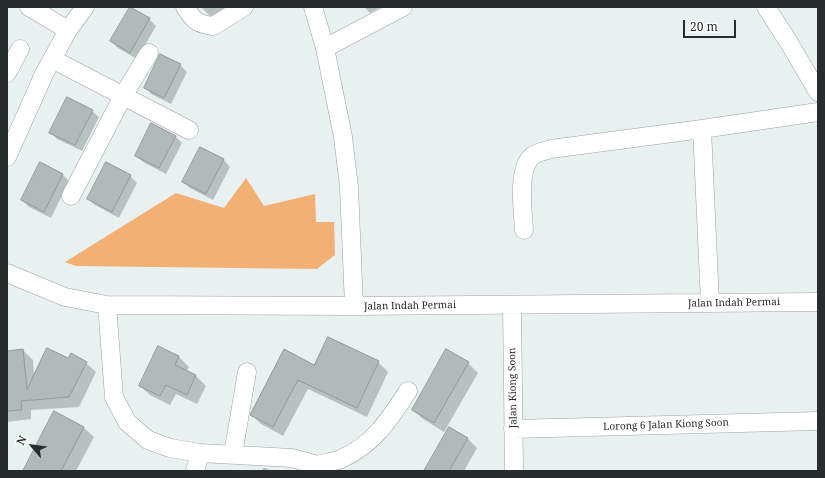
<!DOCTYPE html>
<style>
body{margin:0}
#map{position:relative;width:825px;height:478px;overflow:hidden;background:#e8f0f0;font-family:"Noto Serif",serif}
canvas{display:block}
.frame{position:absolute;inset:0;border:8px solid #282c2c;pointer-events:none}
.north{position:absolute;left:12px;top:426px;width:40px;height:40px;-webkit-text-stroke:3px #fff;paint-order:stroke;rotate:298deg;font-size:11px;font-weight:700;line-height:16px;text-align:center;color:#282c2c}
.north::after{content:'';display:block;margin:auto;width:14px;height:18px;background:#282c2c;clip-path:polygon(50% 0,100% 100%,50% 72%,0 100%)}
.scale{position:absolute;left:683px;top:20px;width:53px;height:18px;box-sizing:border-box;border:2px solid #282c2c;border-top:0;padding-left:5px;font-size:12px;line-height:14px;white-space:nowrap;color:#282c2c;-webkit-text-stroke:3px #fff;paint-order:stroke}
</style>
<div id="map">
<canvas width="825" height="478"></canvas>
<div class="frame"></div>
<div class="north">N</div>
<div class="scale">20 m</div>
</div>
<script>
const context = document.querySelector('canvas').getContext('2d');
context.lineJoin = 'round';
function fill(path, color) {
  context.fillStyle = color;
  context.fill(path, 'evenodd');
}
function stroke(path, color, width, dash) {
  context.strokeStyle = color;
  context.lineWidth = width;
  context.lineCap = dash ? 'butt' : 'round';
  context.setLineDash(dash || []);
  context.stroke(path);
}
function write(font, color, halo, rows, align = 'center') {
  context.font = font + ' "Noto Serif",serif';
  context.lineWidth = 4;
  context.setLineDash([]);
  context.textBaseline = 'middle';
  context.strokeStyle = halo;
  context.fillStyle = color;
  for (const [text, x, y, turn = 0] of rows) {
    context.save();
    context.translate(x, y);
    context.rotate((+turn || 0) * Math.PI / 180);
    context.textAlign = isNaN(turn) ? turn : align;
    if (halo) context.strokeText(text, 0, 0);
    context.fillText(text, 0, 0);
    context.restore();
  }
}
fill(new Path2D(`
 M246,178L264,206L315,194L316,222H334L335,255L317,269L76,266L65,262L176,193L224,208Z`), '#f3b075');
fill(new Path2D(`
 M201,7H229L212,18Z
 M364,7H381L370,13Z
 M130,8L149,19L156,26L137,59L118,48L111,41Z
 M180,65L187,72L171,104L151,94L145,87Z
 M92,111L99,117L82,151L57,139L50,132Z
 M175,136L182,143L166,174L143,162L136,155Z
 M201,148L224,160L230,167L213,200L190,188L183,181Z
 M107,164L130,176L137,183L119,218L95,205L88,199Z
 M62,174L69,181L51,218L29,207L22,200Z
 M328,338L378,362L388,372L367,417L308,389L283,436L261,424L252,415L315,366Z
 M158,347L179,357L189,367L186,372L196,376L206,386L197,404L176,394L170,405L150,395L140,386Z
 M23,350L33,360L34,376L69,359L86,363L96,372L79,407L31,410V419L7,422V352Z
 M468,363L478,373L444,432L423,419L413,410Z
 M54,412L84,428L94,437L76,471H24Z
 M467,438L477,448L464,471H426Z
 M263,468H266L271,471H262Z`), '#0003');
const building = new Path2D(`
 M130,7L150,18L130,53L110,41Z
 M160,54L181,64L164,98L144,88Z
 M67,97L93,110L75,145L49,133Z
 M151,123L176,136L159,168L135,156Z
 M200,147L224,159L206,194L182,182Z
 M40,162L63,174L44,212L21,200Z
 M106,162L131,175L112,212L87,199Z
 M328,337L379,361L357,408L298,380L273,427L250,415L284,349L314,365Z
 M158,346L179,356L175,365L196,375L187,395L166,385L160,396L139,386Z
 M47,348L68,358L71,353L87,362L69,397L21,401L22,410L7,411V351L23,349L27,389Z
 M446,349L469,362L434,423L412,410Z
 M54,411L84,427L61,471H23Z
 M449,427L468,438L449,471H424Z`);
fill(building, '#b1b9b9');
stroke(building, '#919898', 1);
const minor = new Path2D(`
 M29,7L68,30
 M185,7C194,21 197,24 213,26L244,7
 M313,7L325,48L343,137L349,187L354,306
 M766,7L788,41L818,92
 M325,48L403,7
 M52,59L189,130
 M7,73L20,49
 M702,129L818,112
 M7,157L45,72L68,30L85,7
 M71,196L123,96L149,53
 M524,230C523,211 517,172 531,157C536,152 545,151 551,149L702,129L710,303
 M7,273L65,297L107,305L354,306L818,302
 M107,305L114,397L127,422L148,440L170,448L200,453L292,458L317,465L319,471
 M512,305L514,471
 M513,429L818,421
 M233,454L247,372
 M317,465C324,463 333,462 341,459C374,444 389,420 408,391
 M195,471L200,453`);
stroke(minor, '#9aa2a2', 19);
stroke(minor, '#fff', 18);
write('10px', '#282c2c', '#fff', [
 ["Jalan Indah Permai",734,303,-1],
 ["Jalan Indah Permai",410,306,-1],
 ["Jalan Kiong Soon",513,388,-91],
 ["Lorong 6 Jalan Kiong Soon",666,425,-2]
]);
</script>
